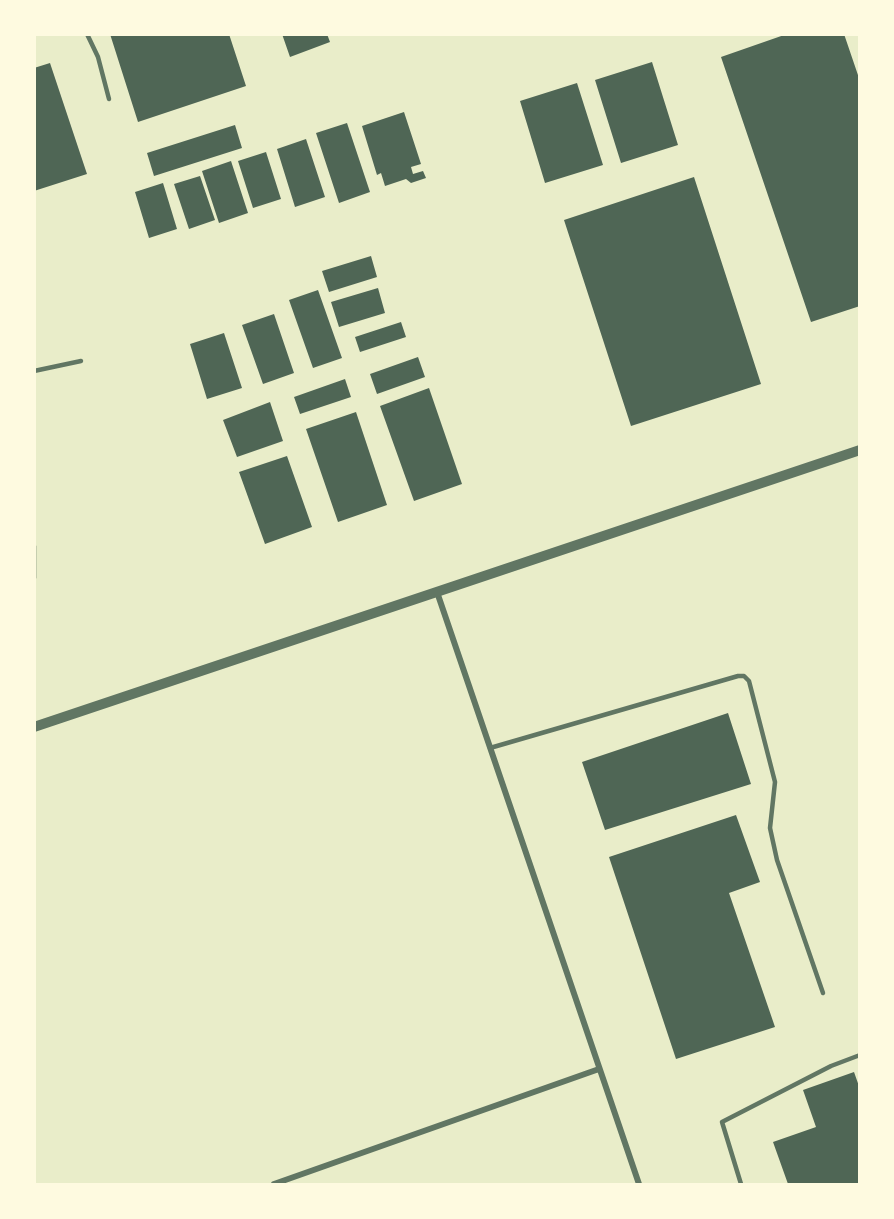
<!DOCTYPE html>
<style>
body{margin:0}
#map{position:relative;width:894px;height:1219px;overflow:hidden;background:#e9edc9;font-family:"Roboto Condensed",sans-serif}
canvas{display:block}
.frame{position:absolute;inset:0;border:36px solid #fefae0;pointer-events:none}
</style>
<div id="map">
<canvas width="894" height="1219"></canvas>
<div class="frame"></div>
</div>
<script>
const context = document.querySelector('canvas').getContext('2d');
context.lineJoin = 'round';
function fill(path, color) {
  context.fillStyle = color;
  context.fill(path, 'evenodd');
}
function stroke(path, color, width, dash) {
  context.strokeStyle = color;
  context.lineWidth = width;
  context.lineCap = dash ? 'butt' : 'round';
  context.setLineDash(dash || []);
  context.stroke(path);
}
fill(new Path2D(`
 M110,34H229L246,86L138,122Z
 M282,34H327L330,42L290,57Z
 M787,34H844L860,81V306L811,322L721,57Z
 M652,62L678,145L621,163L595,80Z
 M50,63L87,174L34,191V68Z
 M577,83L603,165L545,183L520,101Z
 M404,112L421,164L411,167L413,174L423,171L426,178L411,183L406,179L385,186L381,173L377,175L362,126Z
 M347,123L370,192L339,203L316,133Z
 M235,125L242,148L154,176L147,153Z
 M306,139L325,197L295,207L277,149Z
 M266,152L281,199L253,208L238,161Z
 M231,161L248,213L219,223L202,171Z
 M200,176L215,220L189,229L174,184Z
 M694,177L761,384L631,426L564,220Z
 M163,183L177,229L149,238L135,192Z
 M371,256L377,277L329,292L322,271Z
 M378,288L385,313L339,327L331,302Z
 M318,290L342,358L313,368L289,300Z
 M274,314L294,373L263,384L242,325Z
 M401,322L406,337L360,352L355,337Z
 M224,333L242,388L207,399L190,344Z
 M418,357L425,377L377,394L370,374Z
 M345,379L351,397L300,414L294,397Z
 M429,388L462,484L414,501L380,406Z
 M270,402L283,441L237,457L223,420Z
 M356,412L387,505L338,522L306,429Z
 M287,456L312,527L265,544L239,472Z
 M728,713L751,784L605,830L582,762Z
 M736,815L760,882L729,893L775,1027L676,1059L609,857Z
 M854,1072L860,1089V1184H788L773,1142L816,1127L803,1090Z`), '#4f6655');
stroke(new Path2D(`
 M87,34L98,57L109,99
 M34,371L81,361
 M34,546V578
 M490,748L738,676H744L749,681L775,782L770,828L777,860L823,993
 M741,1184L722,1122L831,1066L860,1055`), '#617663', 4.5);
stroke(new Path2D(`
 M437,592L639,1184
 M274,1184L599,1069`), '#617663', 6);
stroke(new Path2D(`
 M34,727L860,450`), '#617663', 10);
</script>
